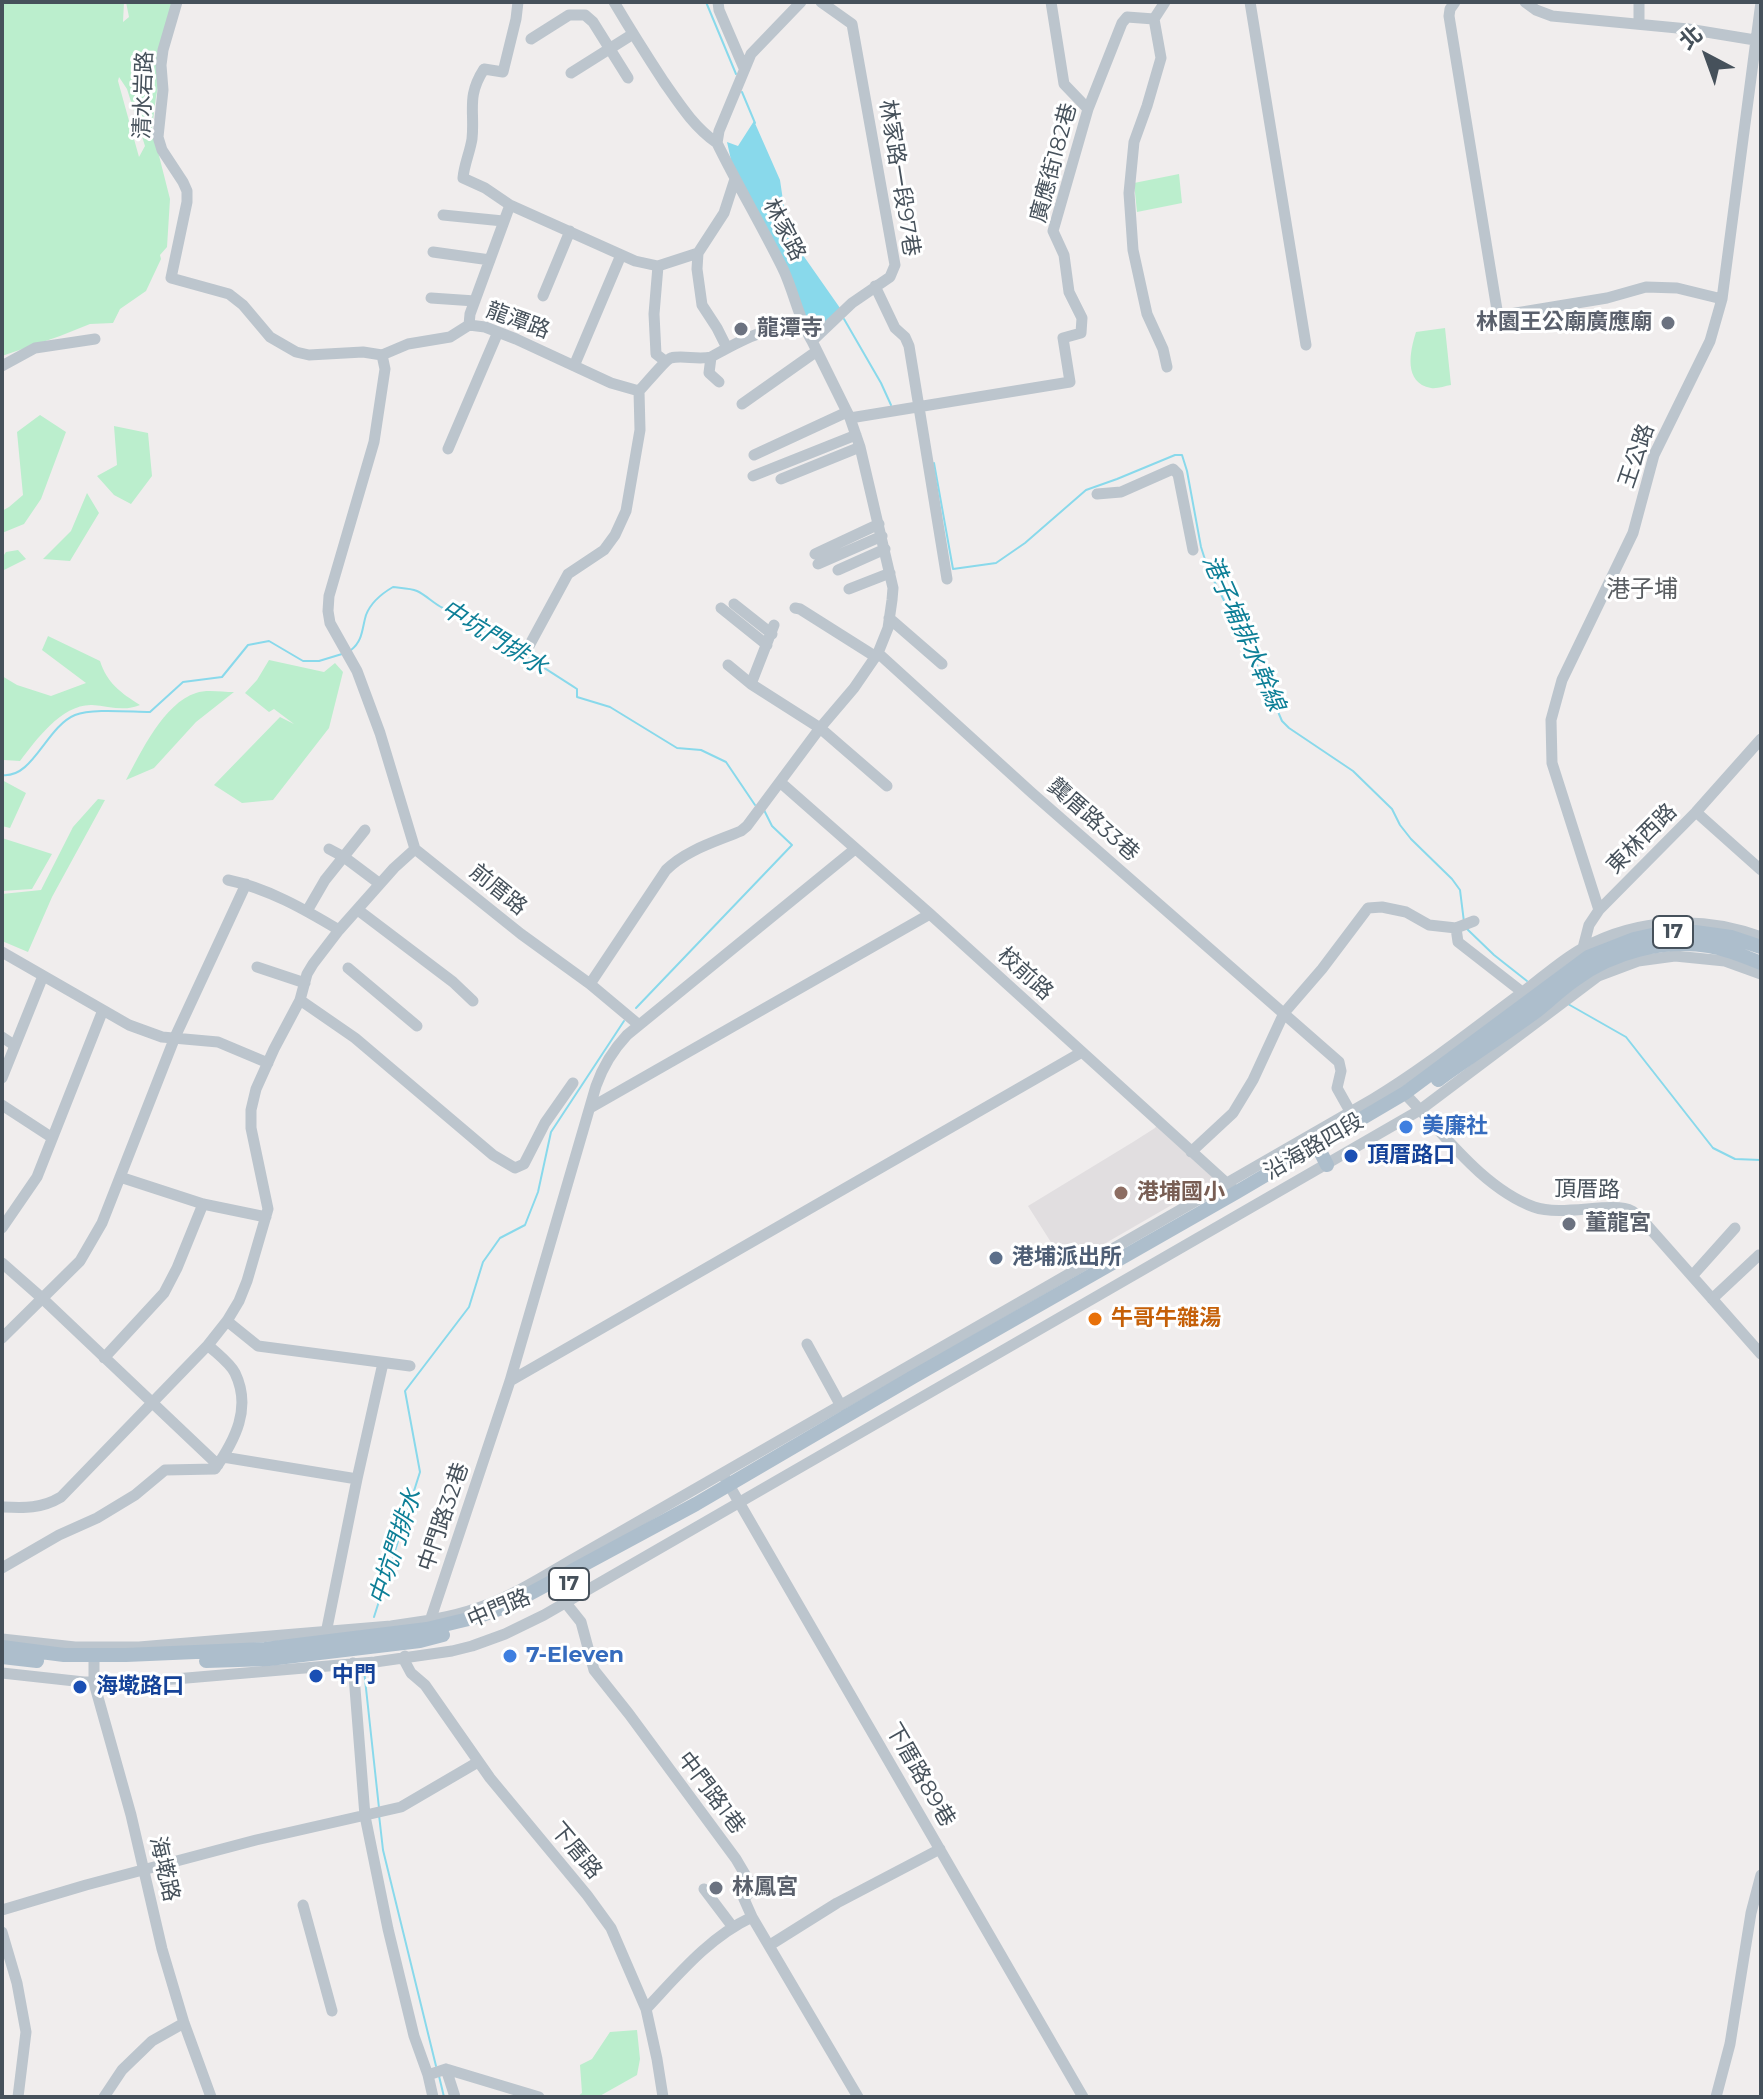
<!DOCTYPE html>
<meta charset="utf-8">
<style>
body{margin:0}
#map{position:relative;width:1763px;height:2099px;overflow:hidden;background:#f0eded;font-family:Montserrat,"Noto Sans TC",sans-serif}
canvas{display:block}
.frame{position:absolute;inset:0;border:4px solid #46515b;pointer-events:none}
.north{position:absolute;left:1667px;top:16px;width:80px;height:80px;-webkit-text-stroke:6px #fff;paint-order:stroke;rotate:319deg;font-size:22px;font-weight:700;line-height:32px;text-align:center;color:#46515b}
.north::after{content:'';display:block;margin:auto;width:28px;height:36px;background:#46515b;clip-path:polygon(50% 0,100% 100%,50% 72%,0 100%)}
</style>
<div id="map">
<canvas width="1763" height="2099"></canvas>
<div class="frame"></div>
<div class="north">北</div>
</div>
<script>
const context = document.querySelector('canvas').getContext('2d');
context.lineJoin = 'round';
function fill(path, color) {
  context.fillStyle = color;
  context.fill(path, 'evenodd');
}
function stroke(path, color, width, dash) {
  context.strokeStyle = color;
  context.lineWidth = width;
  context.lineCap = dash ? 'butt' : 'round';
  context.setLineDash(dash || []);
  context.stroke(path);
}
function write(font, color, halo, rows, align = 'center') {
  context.font = font + ' Montserrat,"Noto Sans TC",sans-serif';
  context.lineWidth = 6;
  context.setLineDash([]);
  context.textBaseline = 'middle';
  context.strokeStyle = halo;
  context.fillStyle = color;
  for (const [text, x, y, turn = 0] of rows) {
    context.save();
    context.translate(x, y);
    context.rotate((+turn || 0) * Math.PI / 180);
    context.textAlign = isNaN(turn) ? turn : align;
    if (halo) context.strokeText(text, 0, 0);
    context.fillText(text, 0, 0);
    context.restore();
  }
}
fill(new Path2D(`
 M1158,1123L1215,1180L1066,1266L1028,1206L1133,1142L1155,1128Z`), '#e1dee0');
fill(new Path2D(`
 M2,2H124L123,22L129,17L126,2H175L156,97L152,128L170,199L167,247L160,255L161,259L146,291L120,309L113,323L90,324L60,336L2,356ZM119,77L127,89L145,146L139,157L118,81Z
 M1179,174L1182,203L1137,212L1134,183Z
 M1445,328L1451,385C1445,386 1437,389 1431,388C1403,383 1410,351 1416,332Z
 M40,415L66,432L41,499L24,524L2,533V511L9,507L23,495L17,432Z
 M114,426L148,433L152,476L131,504L114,495L97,476L117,465Z
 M87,493L99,513L70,561L43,559L71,531Z
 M18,550L26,559L2,571V558L6,552Z
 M48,636L100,661C107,683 121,693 140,705C124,712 109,706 92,705C62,704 36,740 20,761L4,760L2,757V676L17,685L51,696L86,683L42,650Z
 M269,660L324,672L335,663L343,672L329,728L273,800L242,803L214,785L280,717L294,724L274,709L269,712L245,693L257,680Z
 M234,692L196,722L154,768L126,780C141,752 164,703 196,693C206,689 222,692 234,692Z
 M2,780L26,793L10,828L2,826Z
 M98,799L105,800L52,897L28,952L2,941V894L41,890L73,827Z
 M2,838L52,854L32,889L2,891Z
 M637,2030L640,2059L637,2075L598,2097H577L582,2093L580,2065L592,2059L610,2032Z`), '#bbeecd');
fill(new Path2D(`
 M754,121L780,180L786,221L791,238L840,308L814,336L779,252L731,160L727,142L738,146Z`), '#89d9eb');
stroke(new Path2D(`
 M706,2L736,74
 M742,92L755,123
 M844,319L881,383L891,405
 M934,463L953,569L996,563L1025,543L1086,490L1117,479L1175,455H1182L1187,471L1201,547L1208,569L1263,677L1282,721L1289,728L1353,771L1392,809L1400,825L1411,839L1452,879L1460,890L1464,922
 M351,650C363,641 362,628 366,615C371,602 381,594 393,587C400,588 410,588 417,591C426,595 434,604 443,608C490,632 533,661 577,689V697L610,707L677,748L701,750L726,762L755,805
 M2,775C33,779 46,727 75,715C92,708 131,712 150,712L183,682L222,677L248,645L269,641L303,661H319L342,654
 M1466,928L1494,955L1527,981
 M1568,1004L1626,1037L1713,1148L1735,1159L1761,1160
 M636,1008L792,845L772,826L764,810
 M374,1617L420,1472L405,1391L469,1307L483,1262L500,1238L525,1225L538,1192L551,1132L624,1021
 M364,1670L379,1808
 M379,1815L383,1850L436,2066
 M439,2076L444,2097`), '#89d9eb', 2);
stroke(new Path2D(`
 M177,2L163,50L161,65L163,90L158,137L162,150L183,182L187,191V202L171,278L229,294L243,305L270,337L296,352L309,355L363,352L382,355L408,344L450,337L469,325L485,327L516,339L611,383L639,391
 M518,2L516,19L503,72L484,69C466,97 475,111 472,139C470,152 464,165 463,178L485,188L510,205L635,261L658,266L698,253L724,213L735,179
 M718,2L719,10L744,68
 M1051,2L1064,84L1088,109
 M1250,2L1306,345
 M1455,2L1450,9L1449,16L1498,316L1607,298L1646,287L1677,288L1722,299
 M1525,2L1536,10L1552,16L1688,29L1761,41
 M1639,2V24
 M1154,19L1161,58L1147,106L1134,142L1129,193L1133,250L1147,314L1163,349L1167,367
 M1154,19L1165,2
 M531,39L569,15H585L593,22L628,78
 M571,73L633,34
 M717,143L719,131L751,54L801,2
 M443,215L503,221
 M433,252L490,260
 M698,253L697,269L702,305L717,328L727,348
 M658,266L654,314L656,354L665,361
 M875,286L895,328L905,337L909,346L947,579
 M543,296L570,231
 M431,298L475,301
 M469,325L470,314L510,205
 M812,341L852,303L890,277L895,265L852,24L821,2
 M382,355L385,369L374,442L329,596L328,611L330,623L357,671L380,733L415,849L521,934L590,984L639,1025
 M711,357L709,373L719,382
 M2,366L35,348L95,339
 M574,366L621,255
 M639,391C645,385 666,359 671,358C682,355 698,360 711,357C740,341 771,322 805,330
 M742,404L817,351
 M850,418L1070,382L1063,338L1081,333L1082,318L1069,292L1064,255L1053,231L1088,109L1122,23L1127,17L1154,19
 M448,449L498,332
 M754,455L847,412
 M753,476L856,435
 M781,479L860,447
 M1097,494L1121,492L1173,469L1178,474L1193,550
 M815,554L879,524
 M818,564L882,536
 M838,570L885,549
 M849,589L890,573
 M734,604L772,634
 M721,608L767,645
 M795,608L800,609L876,657
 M889,618L942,664
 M529,646L568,574L604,550L615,535L626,511L640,430L639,391
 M878,653L1032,793L1339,1062L1341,1071L1337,1088L1351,1113
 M728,665L751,684L820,728L887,786
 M751,684L774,625
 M780,782L930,914L1232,1188
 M1696,812L1761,870
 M329,849L344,857L380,884
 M228,880C267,888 304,909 339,930
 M358,910L453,982L473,1001
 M1599,910L1552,763L1551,720L1562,680L1633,533L1654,455L1710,341L1722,299L1761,2
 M307,911L325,880L365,830
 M1456,928L1474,921
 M1585,951L1583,948L1589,925L1599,910L1696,812L1761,739
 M2,952L129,1025L162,1037L218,1042L268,1063
 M257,967L305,983
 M348,968L417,1026
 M590,984L666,870C686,850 715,842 741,831L747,826L820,728L854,688L878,653L888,628L892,600L893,588L860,447L850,418L812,341C800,322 794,293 784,271C763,228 738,186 717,143C694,127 680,105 664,82C647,56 630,29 614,2
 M300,1000L355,1038L493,1155L515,1168L524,1164L545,1123L573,1083
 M2,1037L14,1045
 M2,1078L43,976
 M1400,1089C1440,1128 1480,1187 1534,1207C1562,1217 1613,1201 1632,1211C1637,1214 1642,1220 1646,1224L1761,1354
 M2,1105L51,1137
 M590,1108L930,914
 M1191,1152L1233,1113L1253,1080L1284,1013L1322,969L1368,908L1382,907L1406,912L1429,925L1456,928L1458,942L1526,995
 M120,1177L203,1204L266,1217
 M2,1228L37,1177L103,1010
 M2,1263L43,1299L218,1465
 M1692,1276L1735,1228
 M1712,1299L1759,1255
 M227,1321L258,1346L410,1366
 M2,1338L80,1261L102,1223L175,1037L246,884
 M807,1344L841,1406
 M104,1358L164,1293L177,1268L203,1204
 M510,1381L1082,1052
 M223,1457L357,1479
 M725,1478L1083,2097
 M2,1507C24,1508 41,1509 61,1497L208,1345
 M2,1568L59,1535L97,1518L135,1495L165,1470L215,1469C235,1440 252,1408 235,1373C230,1363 216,1353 208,1345L227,1321L239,1301L247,1281L268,1209L251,1128V1110L256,1089L274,1049L300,1000L307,974L313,964L339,930L394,868L415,849
 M549,1574L565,1602L581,1622L594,1670L629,1714L736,1859L753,1888L744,1899L752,1917C709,1937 678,1975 646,2009
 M428,1627L510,1381L596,1086C603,1066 612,1051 627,1035L855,849
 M325,1638L357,1479L383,1363
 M2,1639L75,1647H139L391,1626C420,1622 449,1618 478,1608C508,1598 536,1581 563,1565L1373,1099C1426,1067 1474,1028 1523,992C1543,977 1561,960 1583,948C1638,918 1703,915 1761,937
 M94,1648V1683L131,1815L162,1949L184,2023L211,2097
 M405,1656L403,1658L411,1673L425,1685L490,1778L587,1895L611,1928L646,2009L657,2059L663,2097
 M353,1663L365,1816L388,1929L414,2036L428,2075L433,2097
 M2,1673L84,1682H107L175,1679L375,1662L452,1651L472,1646L505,1634L544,1615L1420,1110L1598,976L1638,961L1675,956L1725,961L1761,974
 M704,1889L732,1926
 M303,1905L332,2011
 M2,1910L86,1885L256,1840L401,1807L478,1762
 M752,1917L858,2097
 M2,1932L17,1983L26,2032L18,2097
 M770,1945L837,1903L940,1849
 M446,2069L539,2097
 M428,2075L446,2069L455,2097
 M104,2097L122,2070L152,2041L184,2023
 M1716,2097L1730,2044L1751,1913L1761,1875`), '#bcc5cd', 11);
stroke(new Path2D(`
 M1438,1080C1471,1056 1505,1034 1538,1010C1551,1000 1562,988 1576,979C1613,952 1663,939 1709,946C1727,949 1744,956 1761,963
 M1320,1151L1327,1165
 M2,1647L64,1655H126L265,1649L427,1629L477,1617L505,1607L696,1504L913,1377L1237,1192L1405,1093L1588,957L1634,939L1661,933L1679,932H1695L1731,937L1761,947
 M2,1657L37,1661
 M206,1661L269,1659L420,1641L443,1635`), '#adbecc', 14);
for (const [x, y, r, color] of [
 [1668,323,8,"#6b7280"],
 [741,329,8,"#6b7280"],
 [1406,1127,8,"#3f7fe0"],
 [1351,1156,8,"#1a4fb4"],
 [1121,1193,8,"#8d6e63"],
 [1569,1224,8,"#6b7280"],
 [996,1258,8,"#5c6f8a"],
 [1095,1319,8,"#e8710a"],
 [510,1656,8,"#3f7fe0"],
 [316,1676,8,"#1a4fb4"],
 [80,1687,8,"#1a4fb4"],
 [716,1888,8,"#6b7280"]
]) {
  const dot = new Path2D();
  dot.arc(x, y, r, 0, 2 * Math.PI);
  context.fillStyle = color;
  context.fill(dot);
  stroke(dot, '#fff', 3);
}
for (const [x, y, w] of [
 [1673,932,40],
 [569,1584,40]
]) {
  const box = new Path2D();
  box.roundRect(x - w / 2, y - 16, w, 32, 6);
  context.fillStyle = '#fff';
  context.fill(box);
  stroke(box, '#46515b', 2);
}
write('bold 20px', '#46515b', null, [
 ["17",1673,932],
 ["17",569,1584]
]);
write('22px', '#46515b', '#fff', [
 ["清水岩路",144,95,-88],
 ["廣應街182巷",1054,163,-75],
 ["林家路一段97巷",899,178,81],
 ["林家路",784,230,63],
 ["龍潭路",518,321,20],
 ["王公路",1637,456,-71],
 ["龔厝路33巷",1093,820,41],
 ["東林西路",1642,839,-45],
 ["前厝路",498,890,39],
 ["校前路",1025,974,42],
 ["沿海路四段",1314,1147,-30],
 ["頂厝路",1587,1190,1],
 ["中門路32巷",444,1517,-71],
 ["中門路",499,1609,-23],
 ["下厝路89巷",920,1775,60],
 ["中門路1巷",711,1793,53],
 ["下厝路",576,1851,50],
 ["海墘路",164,1869,77]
]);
write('bold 22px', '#5b616d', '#fff', [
 ["林園王公廟廣應廟",1652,323,"right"],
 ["龍潭寺",757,329],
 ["董龍宮",1585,1224],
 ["林鳳宮",732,1888]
], 'left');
write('bold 22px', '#366cbe', '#fff', [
 ["美廉社",1422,1127],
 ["7-Eleven",526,1656]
], 'left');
write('bold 22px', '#164399', '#fff', [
 ["頂厝路口",1367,1156],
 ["中門",332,1676],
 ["海墘路口",96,1687]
], 'left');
write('bold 22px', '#785e54', '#fff', [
 ["港埔國小",1137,1193]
], 'left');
write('bold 22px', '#4e5e75', '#fff', [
 ["港埔派出所",1012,1258]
], 'left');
write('bold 22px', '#c56008', '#fff', [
 ["牛哥牛雜湯",1111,1319]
], 'left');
write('24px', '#5a5e62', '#fff', [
 ["港子埔",1642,590]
]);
write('italic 24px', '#0d7f97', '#fff', [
 ["港子埔排水幹線",1243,633,66],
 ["中坑門排水",494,638,32],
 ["中坑門排水",396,1547,-72]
]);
</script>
